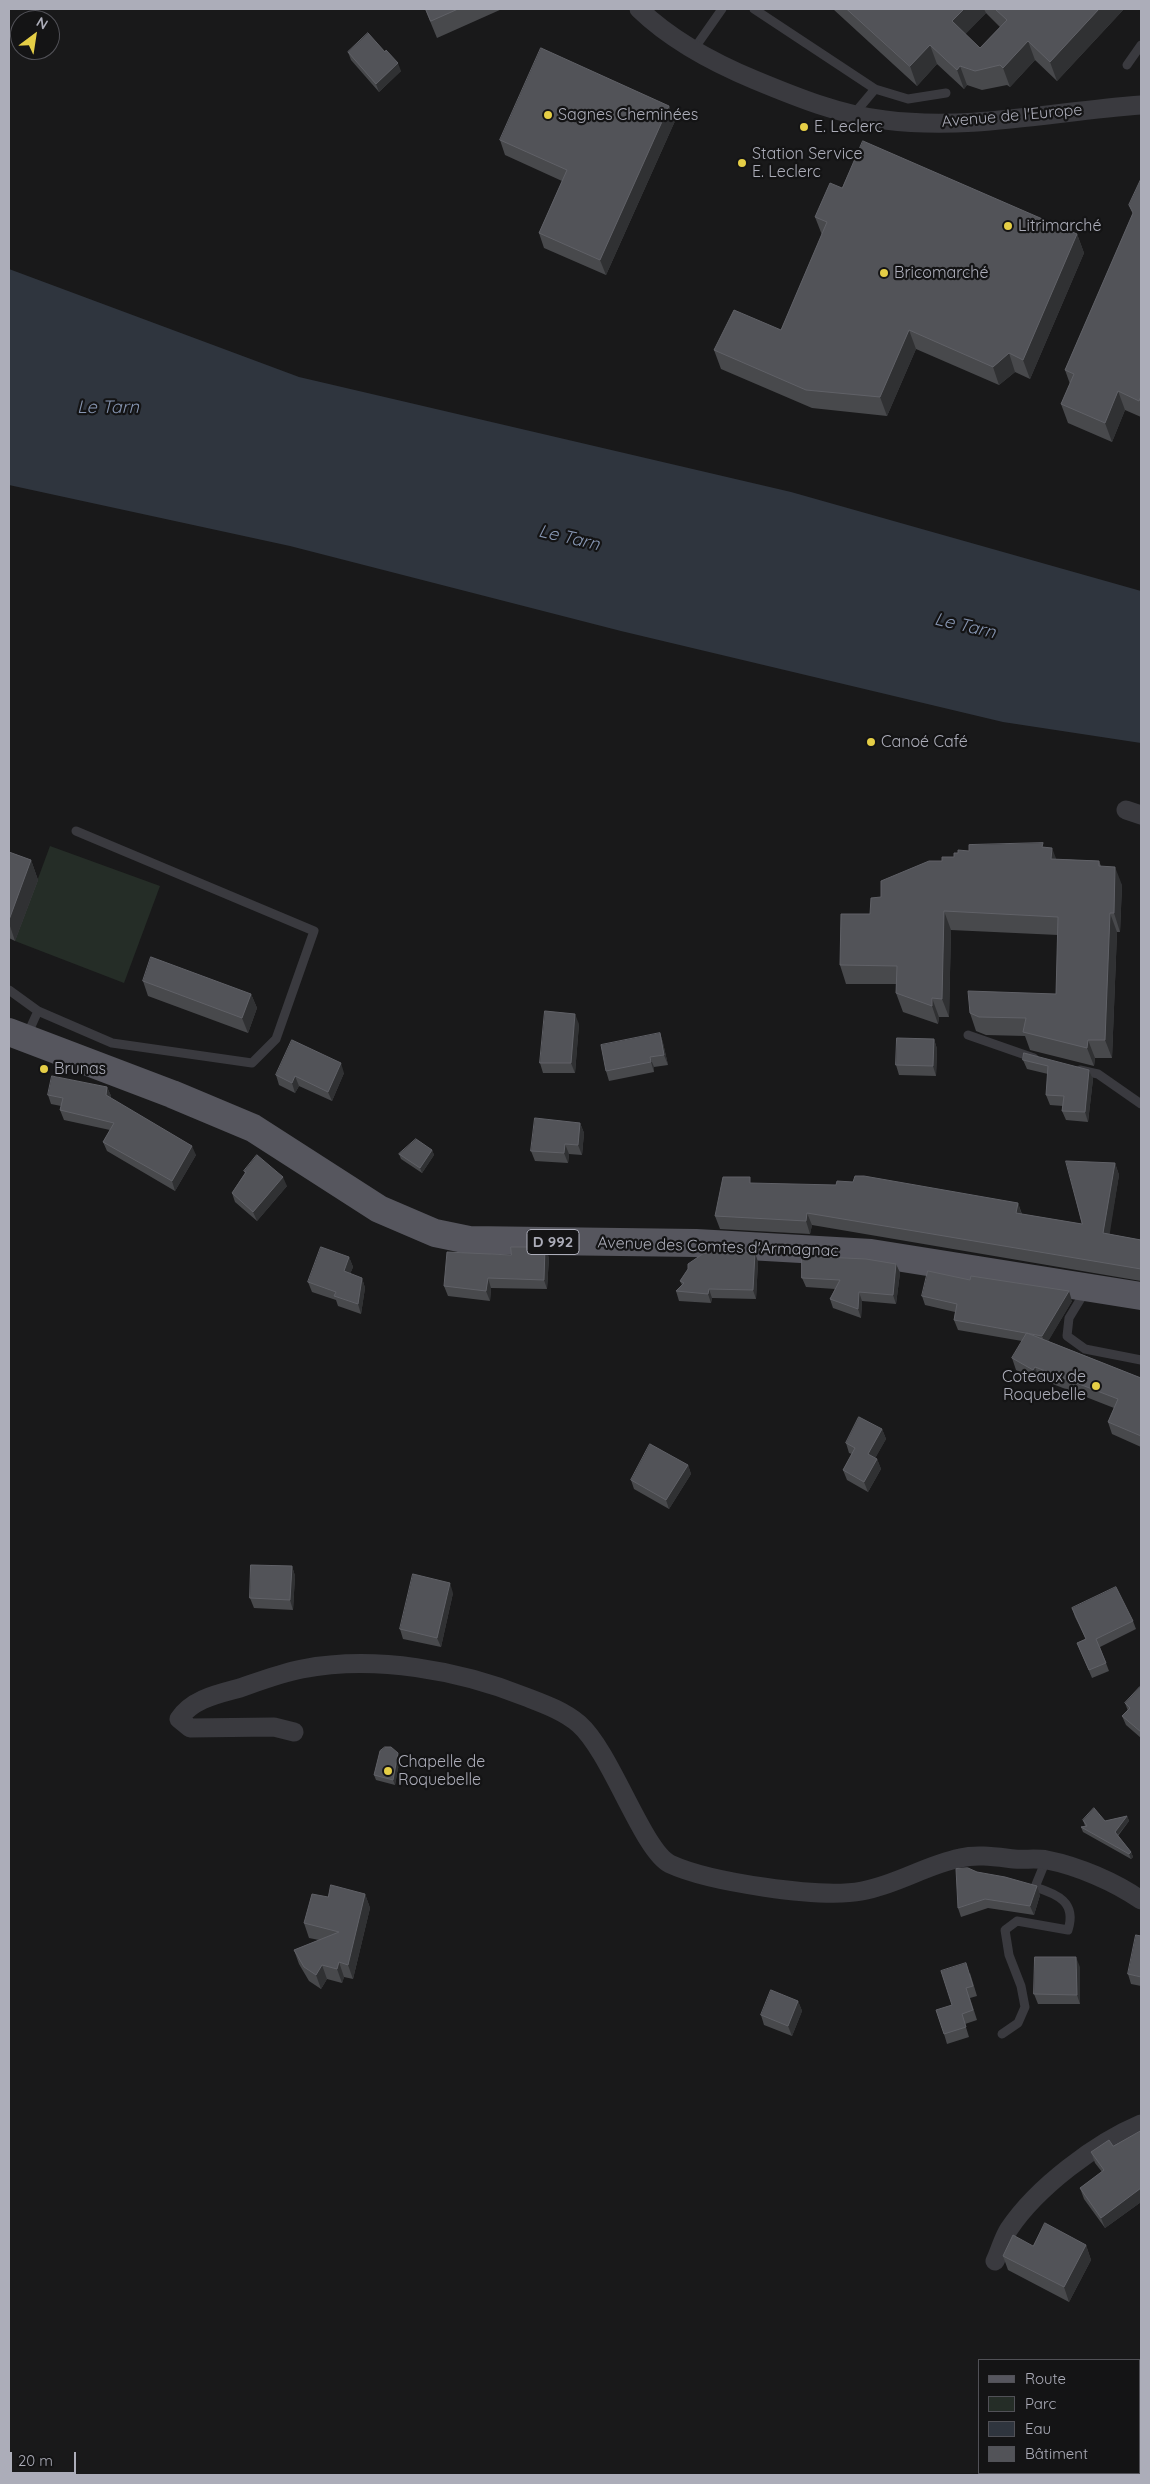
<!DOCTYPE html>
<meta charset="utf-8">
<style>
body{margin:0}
#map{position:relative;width:1150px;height:2484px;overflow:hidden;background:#19191a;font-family:Quicksand,sans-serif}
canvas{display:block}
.frame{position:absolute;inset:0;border:10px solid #acadb9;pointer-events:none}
.legend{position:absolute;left:978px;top:2359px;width:162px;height:115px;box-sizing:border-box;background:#141415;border:1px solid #515157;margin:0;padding:6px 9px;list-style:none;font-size:15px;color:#acadb9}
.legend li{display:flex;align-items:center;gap:10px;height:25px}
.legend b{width:25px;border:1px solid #515157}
.north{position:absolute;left:10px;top:10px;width:50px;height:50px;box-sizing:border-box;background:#141415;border:1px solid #515157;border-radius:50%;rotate:31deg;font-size:14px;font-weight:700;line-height:20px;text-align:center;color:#acadb9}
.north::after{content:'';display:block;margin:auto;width:18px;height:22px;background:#e5ce46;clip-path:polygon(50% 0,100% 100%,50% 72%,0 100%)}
.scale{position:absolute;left:10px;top:2452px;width:66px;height:22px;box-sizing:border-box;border:2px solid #acadb9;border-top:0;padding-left:6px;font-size:15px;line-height:18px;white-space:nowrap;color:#acadb9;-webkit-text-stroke:4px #141415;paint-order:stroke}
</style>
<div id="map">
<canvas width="1150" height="2484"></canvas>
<div class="frame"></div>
<ul class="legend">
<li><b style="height:6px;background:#56565e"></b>Route</li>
<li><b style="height:14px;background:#252d27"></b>Parc</li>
<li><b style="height:14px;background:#2f353e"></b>Eau</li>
<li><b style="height:14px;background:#525358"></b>Bâtiment</li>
</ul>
<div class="north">N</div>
<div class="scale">20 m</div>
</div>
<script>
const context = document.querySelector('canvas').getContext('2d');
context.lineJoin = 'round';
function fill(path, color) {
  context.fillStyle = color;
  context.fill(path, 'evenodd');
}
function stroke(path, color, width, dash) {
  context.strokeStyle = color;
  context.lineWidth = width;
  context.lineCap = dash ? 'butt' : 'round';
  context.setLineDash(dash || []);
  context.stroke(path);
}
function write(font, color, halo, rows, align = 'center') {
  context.font = font + ' Quicksand,sans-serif';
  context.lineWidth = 4.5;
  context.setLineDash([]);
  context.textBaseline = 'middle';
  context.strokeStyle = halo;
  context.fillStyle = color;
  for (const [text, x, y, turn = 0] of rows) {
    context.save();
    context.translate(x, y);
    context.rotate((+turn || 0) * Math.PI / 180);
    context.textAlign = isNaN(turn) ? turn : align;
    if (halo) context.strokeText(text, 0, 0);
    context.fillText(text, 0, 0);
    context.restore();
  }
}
fill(new Path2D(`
 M50,846L160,886L124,983L15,941Z`), '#252d27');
fill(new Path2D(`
 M9,269L299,377L791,492L1141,591V743L1003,722L621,631L290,546L9,485Z`), '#2f353e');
stroke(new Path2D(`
 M754,9L875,89L908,99L946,93
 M694,49L722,9
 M1127,65L1141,45
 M854,114L875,89
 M9,990L38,1011L112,1043L252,1063L276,1039L314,931L76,831
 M27,1035L38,1011
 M968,1035L1034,1058
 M1080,1070L1098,1074L1141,1104
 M1086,1290L1069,1318L1067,1336L1085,1349L1141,1360
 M1002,2034L1018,2023L1025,2007L1021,1986L1009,1955L1005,1930L1017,1921L1068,1930C1077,1902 1057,1894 1035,1887L1046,1860`), '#3a3a3f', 9);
stroke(new Path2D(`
 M639,9C671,40 714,63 755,80C796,97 840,115 885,120C970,131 1056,111 1141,105
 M1126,810L1141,815
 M294,1732L274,1727L190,1728L179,1719C192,1699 218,1694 240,1688C260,1681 281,1673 302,1669C375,1655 459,1670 526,1697C544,1704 564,1711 579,1724C611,1752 643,1851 670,1864C709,1882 820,1899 862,1891C896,1885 926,1865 960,1858C977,1854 996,1857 1014,1859C1025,1860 1036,1858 1047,1860C1078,1866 1115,1882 1141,1900
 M995,2261C1000,2251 1003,2238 1009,2229C1037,2187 1096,2143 1141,2124`), '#3a3a3f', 19);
stroke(new Path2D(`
 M9,1032L172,1094L253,1128L379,1209L435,1233L469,1240L696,1243L871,1253L1141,1296`), '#56565e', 28);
fill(new Path2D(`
 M425,9H502L437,38Z
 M833,9H1124L1057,81L1035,60L1010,87L1007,85L982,90L967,85L964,89L937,64L917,86ZM986,13L1000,27L980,48L965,34Z
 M348,52L401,71L379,92L351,60Z
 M669,106L675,121L606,275L544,248L539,233L562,181L505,155L500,140Z
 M1141,179V417L1125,410L1112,442L1068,423L1061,404L1070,384L1065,370L1133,214Z
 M842,188L1077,234L1084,253L1030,379L1015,372L999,385L916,349L887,416L812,408L721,369L714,350L781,330L822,235L815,217Z
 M1044,847L1056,859L1099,861L1101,866L1122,885L1120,932H1117L1112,1058H1095L1094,1066L1030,1050L1025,1036L986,1035L976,1031L970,1013L1056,994L1058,935L951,930L949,1017H939L938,1024L903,1012L896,993V984H846L840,965L881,897L942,861L954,857L958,853L969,851Z
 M9,852L31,860L38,880L15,941L9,938Z
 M143,981L251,994L257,1008L248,1033L148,996Z
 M579,1024L575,1073H543L540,1063Z
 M660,1033L663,1043L668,1065L654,1067V1072L609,1081L606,1071Z
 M934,1039L937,1049L936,1076L899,1075L896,1065Z
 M1023,1060L1089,1070L1093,1079L1088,1122L1066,1120L1062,1111L1063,1106L1050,1105L1046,1095L1048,1074L1027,1069Z
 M344,1073L332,1101L299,1086L295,1093L279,1085L276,1075Z
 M107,1087L111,1096L110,1098L196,1155L175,1191L107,1151L103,1142L110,1130L64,1120L60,1110L61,1106L51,1104L48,1095Z
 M580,1123L584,1133L582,1155L569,1154L568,1163L535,1161L531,1151Z
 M432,1150L434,1155L422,1173L401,1159L399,1154Z
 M1115,1163L1119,1175L1109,1234L1141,1240V1281L812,1225L810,1234L720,1229L715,1216L752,1183L1018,1203L1022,1214L1082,1224Z
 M244,1171L287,1186L257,1221L235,1202L232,1193L245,1173Z
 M755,1253L758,1262L756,1299L712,1298L711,1303L679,1301L676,1291L682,1285L680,1281Z
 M349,1257L353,1267L350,1274L362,1278L365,1288L361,1314L338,1306L336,1300L312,1292L308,1282Z
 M549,1257L547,1289L491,1288L490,1301L448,1296L444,1286Z
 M896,1264L900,1273L896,1304L862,1301L861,1318L833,1308L830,1299L835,1289L806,1287L802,1278Z
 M970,1280L1072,1301L1048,1341L1141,1378V1447L1112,1434L1108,1422L1114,1408L1040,1379L1037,1383L1016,1370L1012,1358L1022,1341L958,1330L954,1320L955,1312L925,1305L922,1296Z
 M882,1429L886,1439L875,1458L877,1459L881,1469L868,1492L847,1480L843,1470L852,1454L849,1453L846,1443Z
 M688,1465L691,1474L669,1509L634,1489L631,1480Z
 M292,1566L295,1576L293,1610L254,1608L250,1598Z
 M453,1593L441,1647L403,1639L400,1629Z
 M1072,1608L1133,1621L1136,1629L1100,1647L1109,1671L1092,1678L1077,1643L1086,1639L1075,1617Z
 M1141,1688V1738L1126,1725L1122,1716L1128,1711L1125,1703Z
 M400,1758L395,1785L376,1780L374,1775Z
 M1127,1816L1129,1821L1118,1836L1131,1852L1133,1857L1131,1859L1083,1832L1081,1827L1085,1826L1083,1820L1105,1821Z
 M977,1872L1040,1895L1034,1915L988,1908L961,1917L958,1908Z
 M365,1894L370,1908L353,1979L344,1977L342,1983L327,1979L321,1989L309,1981L299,1964L294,1950L319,1940L309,1938L304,1923L328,1897Z
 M1141,1936V1986L1131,1984L1128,1974Z
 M1080,1967V2004H1038L1034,1994Z
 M970,1973L977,1996L970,1998L977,2020L965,2024L969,2037L947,2044L944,2034L952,2005Z
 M798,2001L802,2011L792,2036L764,2025L761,2015Z
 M1141,2131V2202L1105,2228L1084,2199L1080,2188L1102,2172L1095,2163L1091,2152L1113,2146Z
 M1086,2245L1091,2260L1069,2302L1008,2270L1003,2256Z`), '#48494c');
fill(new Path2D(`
 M964,9H984L986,13L959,41L952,21Z
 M1099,9H1124L1057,81L1050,62Z
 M1028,41L1035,60L1010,87L1003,68Z
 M930,45L937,64L917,86L910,66Z
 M398,63L401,71L379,92L376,84Z
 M960,66L967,85L964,89L957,70Z
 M669,106L675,121L606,275L600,260Z
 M1077,234L1084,253L1030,379L1023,360Z
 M909,330L916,349L887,416L880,397Z
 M1009,353L1015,372L999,385L993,367Z
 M1118,391L1125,410L1112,442L1105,423Z
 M1052,848L1059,866L1051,859Z
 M31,860L38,880L15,941L9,923V920Z
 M1115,867L1122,885L1120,932L1114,913Z
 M944,911L951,930L949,1017L942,999Z
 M1110,913L1117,932L1112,1058L1105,1040Z
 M251,994L257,1008L248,1033L242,1018Z
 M932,998L939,1017L938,1024L932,1006Z
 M575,1014L579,1024L575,1073L571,1063Z
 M660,1033L663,1043L668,1065L664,1055Z
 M934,1039L937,1049L936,1076L933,1066Z
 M1088,1040L1095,1058L1094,1066L1087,1048Z
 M650,1057L654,1067V1072L651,1062Z
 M341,1063L344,1073L332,1101L328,1092Z
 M1089,1070L1093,1079L1088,1122L1085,1112Z
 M295,1076L299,1086L295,1093L292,1083Z
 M107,1087L111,1096L109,1104L106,1095Z
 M580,1123L584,1133L582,1155L578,1145Z
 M565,1144L569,1154L568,1163L564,1153Z
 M192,1146L196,1155L175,1191L172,1181Z
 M432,1150L434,1155L422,1173L420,1168Z
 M1115,1163L1119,1175L1108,1245L1103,1233Z
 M283,1177L287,1186L257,1221L253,1212Z
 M1018,1203L1022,1216L1016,1213Z
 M807,1213L812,1225L810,1234L806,1221Z
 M545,1247L549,1257L547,1289L544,1280Z
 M755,1253L758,1262L756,1299L753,1290Z
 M349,1257L353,1267L347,1281L344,1271Z
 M896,1264L900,1273L896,1304L893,1295Z
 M362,1278L365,1288L361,1314L358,1304Z
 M488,1278L491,1288L490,1301L486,1291Z
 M709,1289L712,1298L711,1303L708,1294Z
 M1069,1291L1072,1301L1046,1345L1042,1336Z
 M859,1292L862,1301L861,1318L858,1309Z
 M1035,1367L1040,1379L1037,1383L1033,1370Z
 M882,1429L886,1439L872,1464L868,1454Z
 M877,1459L881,1469L868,1492L864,1482Z
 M688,1465L691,1474L669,1509L666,1500Z
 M292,1566L295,1576L293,1610L290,1600Z
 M450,1583L453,1593L441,1647L437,1638Z
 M398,1753L400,1758L395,1785L393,1780Z
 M1127,1816L1129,1821L1116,1837L1115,1832Z
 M1131,1852L1133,1857L1131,1859L1129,1854Z
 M1037,1886L1040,1895L1034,1915L1030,1906Z
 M365,1894L370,1908L353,1979L348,1965Z
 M1076,1957L1080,1967V2004L1077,1995Z
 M339,1962L344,1977L342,1983L337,1969Z
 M322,1965L327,1979L321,1989L316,1975Z
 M798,2001L802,2011L792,2036L788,2026Z
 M1141,2188V2202L1105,2228L1101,2218Z
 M1086,2245L1091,2260L1069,2302L1064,2287Z`), '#303133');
const building = new Path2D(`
 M426,9H458L431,21Z
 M847,9H964L952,21L980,48L1007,20L995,9H1099L1050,62L1028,41L1003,68L1000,65L975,71L960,66L957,70L930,45L910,66Z
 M368,33L385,52L386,50L398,63L376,84L348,52Z
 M541,48L669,106L600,260L539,233L567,170L500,140Z
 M863,141L1077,234L1023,360L1009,353L993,367L909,330L880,397L806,390L714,350L734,310L781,330L827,222L815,217L830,183L842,188Z
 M1141,179V396L1139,401L1118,391L1105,423L1061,404L1074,374L1065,370L1133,213L1129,205Z
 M1043,843L1042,847L1052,848L1051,859L1099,861V866L1115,867L1114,913H1110L1105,1040H1088L1087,1048L1023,1032L1026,1018L979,1017L970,1013L968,991L1056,994L1058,917L944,911L942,999L932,998V1006L896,993L897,966L840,965L841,914H870L871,898L881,897V881L929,861H942V857H954V853H958V850L969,851V845Z
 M9,852L31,860L9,920Z
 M151,957L251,994L242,1018L143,981Z
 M545,1011L575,1014L571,1063H540Z
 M660,1033L664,1055L650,1057L651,1062L606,1071L601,1045Z
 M897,1038L934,1039L933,1066L896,1065Z
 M292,1040L341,1063L328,1092L295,1076L292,1083L276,1075Z
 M1024,1053L1089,1070L1085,1112L1062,1111L1064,1096L1046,1095L1048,1066L1023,1060Z
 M52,1076L107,1087L106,1095L192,1146L172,1181L103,1142L114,1123L60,1110L63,1098L48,1095Z
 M535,1118L580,1123L578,1145L565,1144L564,1153L531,1151Z
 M416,1139L432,1150L420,1168L399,1154Z
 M257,1155L283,1177L253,1212L232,1193L246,1172L244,1171Z
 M1066,1161L1115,1163L1103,1233L1141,1240V1269L807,1213L806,1221L715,1216L723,1177H750V1183L836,1185L837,1181L853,1182L855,1176H864L1018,1203L1016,1213L1082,1224Z
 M321,1247L349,1257L344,1271L362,1278L358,1304L334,1296L336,1292L308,1282Z
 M511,1247H545L544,1280L488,1278L486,1291L444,1286L447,1252L511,1255Z
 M710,1250L755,1253L753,1290L709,1289L708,1294L676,1291L684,1283L680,1281L688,1269V1264L704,1253H710Z
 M802,1256L866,1259L896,1264L893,1295L859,1292L858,1309L830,1299L840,1280L802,1278Z
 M928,1271L970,1280L971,1276L1069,1291L1042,1336L954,1320L957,1304L922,1296Z
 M1027,1333L1141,1378V1436L1108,1422L1118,1399L1035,1367L1033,1370L1012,1358Z
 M859,1417L882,1429L868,1454L877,1459L864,1482L843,1470L855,1448L846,1443Z
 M650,1444L688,1465L666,1500L631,1480Z
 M251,1565L292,1566L290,1600L250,1598Z
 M413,1574L450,1583L437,1638L400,1629Z
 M1116,1587L1133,1621L1096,1639L1106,1663L1089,1670L1077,1643L1086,1639L1072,1608Z
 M1140,1687L1141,1688V1732L1122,1716L1130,1708L1125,1703Z
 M385,1747H391L398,1753L393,1780L374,1775L380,1751Z
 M1094,1808L1105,1821L1127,1816L1115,1832L1131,1852L1129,1854L1081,1827L1087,1826L1083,1820Z
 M968,1868L977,1872L1005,1877L1037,1886L1030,1906L985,1899L958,1908L956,1869Z
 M331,1885L365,1894L348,1965L339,1962L337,1969L322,1965L316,1975L304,1967L294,1950L339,1932L304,1923L312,1894L328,1897Z
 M1136,1935L1141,1936V1977L1128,1974Z
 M1035,1957H1076L1077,1995L1034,1994Z
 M966,1963L973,1986L966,1988L973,2010L962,2014L966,2027L944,2034L936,2010L952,2005L941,1971Z
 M771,1990L798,2001L788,2026L761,2015Z
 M1141,2131V2188L1101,2218L1080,2188L1104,2170L1091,2152L1109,2140L1113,2146Z
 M1045,2223L1086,2245L1064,2287L1003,2256L1013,2235L1033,2246Z`);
fill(building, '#525358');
stroke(building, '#606167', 1);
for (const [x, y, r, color] of [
 [548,115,5,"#e5ce46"],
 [804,127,5,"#e5ce46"],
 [742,163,5,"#e5ce46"],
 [1008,226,5,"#e5ce46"],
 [884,273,5,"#e5ce46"],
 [871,742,5,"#e5ce46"],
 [44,1069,5,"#e5ce46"],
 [1096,1386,5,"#e5ce46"],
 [388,1771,5,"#e5ce46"]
]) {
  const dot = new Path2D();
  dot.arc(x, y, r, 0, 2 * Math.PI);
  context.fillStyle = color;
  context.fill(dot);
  stroke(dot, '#141415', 2);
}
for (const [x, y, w] of [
 [553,1242,52]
]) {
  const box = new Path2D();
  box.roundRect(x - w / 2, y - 12.5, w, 25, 4);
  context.fillStyle = '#141415';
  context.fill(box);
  stroke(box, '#acadb9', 1);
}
write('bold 15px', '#acadb9', null, [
 ["D 992",553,1242]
]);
write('16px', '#acadb9', '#141415', [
 ["Sagnes Cheminées",558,115],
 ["E. Leclerc",814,127],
 ["Station Service",752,154],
 ["E. Leclerc",752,172],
 ["Litrimarché",1018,226],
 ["Bricomarché",894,273],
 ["Canoé Café",881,742],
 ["Brunas",54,1069],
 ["Coteaux de",1086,1377,"right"],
 ["Roquebelle",1086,1395,"right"],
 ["Chapelle de",398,1762],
 ["Roquebelle",398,1780]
], 'left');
write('16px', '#acadb9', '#141415', [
 ["Avenue de l'Europe",1012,116,-5],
 ["Avenue des Comtes d'Armagnac",718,1247,2]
]);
write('italic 18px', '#8695b1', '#141415', [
 ["Le Tarn",108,408],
 ["Le Tarn",569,538,13],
 ["Le Tarn",965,626,13]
]);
</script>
